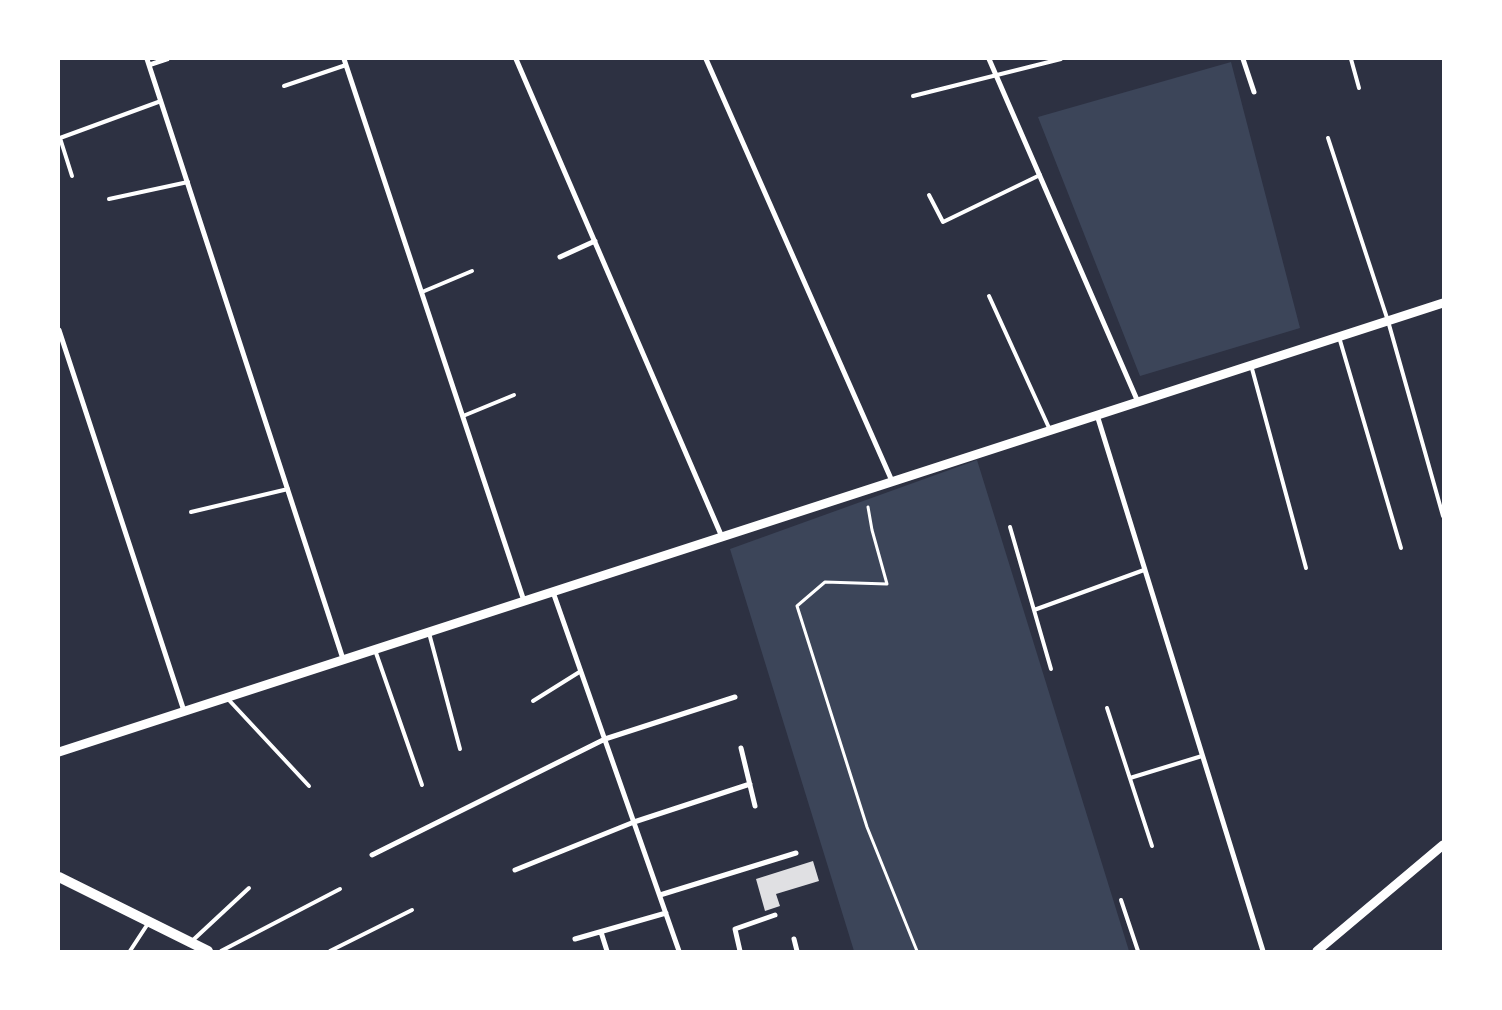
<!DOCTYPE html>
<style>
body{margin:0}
#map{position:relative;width:1502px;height:1010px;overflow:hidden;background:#2d3142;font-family:"Space Grotesk",sans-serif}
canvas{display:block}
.frame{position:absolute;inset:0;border:60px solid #fff;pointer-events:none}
</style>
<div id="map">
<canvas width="1502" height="1010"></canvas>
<div class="frame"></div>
</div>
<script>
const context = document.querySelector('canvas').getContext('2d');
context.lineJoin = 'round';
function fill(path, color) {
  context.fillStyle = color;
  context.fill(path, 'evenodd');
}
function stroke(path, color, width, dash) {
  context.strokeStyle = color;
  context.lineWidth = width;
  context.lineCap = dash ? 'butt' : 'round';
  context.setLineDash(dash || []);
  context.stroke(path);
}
fill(new Path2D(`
 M1231,62L1300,328L1140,376L1038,117Z
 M977,460L1129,951H854L730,549Z`), '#3c4559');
fill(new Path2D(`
 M813,861L819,881L776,894L780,906L765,911L756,879Z`), '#e0e0e3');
stroke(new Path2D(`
 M868,507L872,530L887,584L825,582L797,606L867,827L917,951`), '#fff', 3);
stroke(new Path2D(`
 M1351,59L1359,88
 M284,86L346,65
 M913,96L1061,59
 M1328,138L1388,321L1443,516
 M72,176L60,138L161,101
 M929,195L943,222L1040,175
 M109,199L188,182
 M422,292L472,271
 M989,296L1050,430
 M1339,337L1401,548
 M1251,365L1306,568
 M463,416L514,395
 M191,512L288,489
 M1010,527L1051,669
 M1034,610L1144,570
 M429,633L460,749
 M375,650L422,785
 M227,698L309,786
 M533,701L581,671
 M1107,708L1152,846
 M1130,778L1202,756
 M1121,900L1138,951
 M192,941L249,888
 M130,951L149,922
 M221,951L340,889
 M330,951L412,910`), '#fff', 4);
stroke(new Path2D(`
 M147,59L343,659
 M344,59L524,601
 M516,59L722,537
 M706,59L892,481
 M989,59L1138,402
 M1243,59L1254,92
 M149,65L167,59
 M560,257L595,241
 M59,330L184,711
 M1097,415L1263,951
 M553,592L679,951
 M741,748L755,806
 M372,855L605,739L735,697
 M515,870L634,822L750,784
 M660,895L796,853
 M601,932L607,951
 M575,939L666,913
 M794,939L797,951
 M740,951L735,929L775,915`), '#fff', 5);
stroke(new Path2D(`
 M59,752L1443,303
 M1317,951L1443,845`), '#fff', 9);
stroke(new Path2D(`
 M59,877L208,951`), '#fff', 10);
</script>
